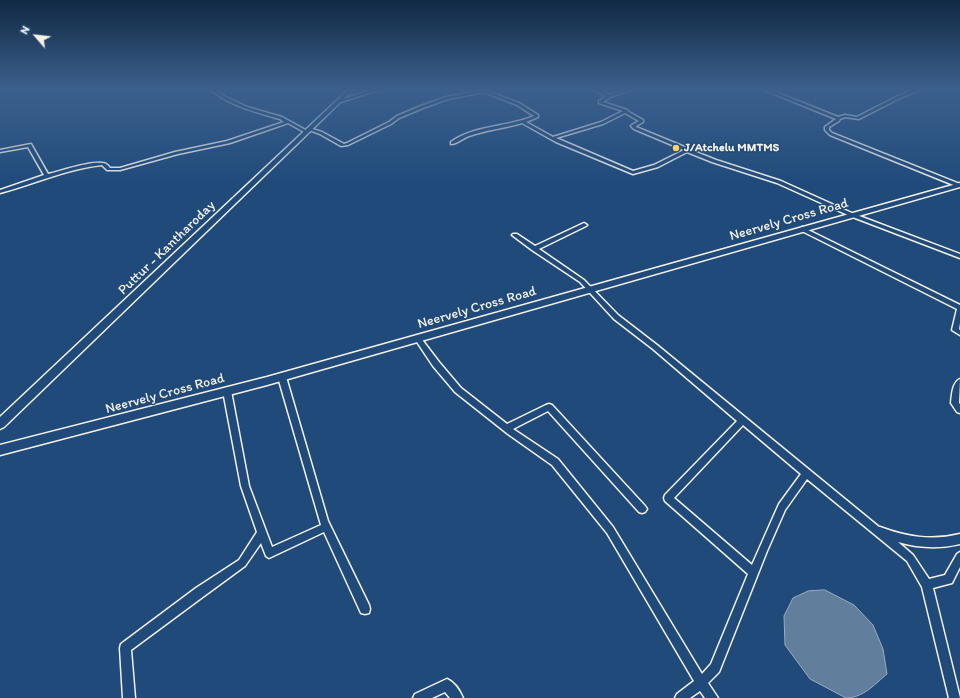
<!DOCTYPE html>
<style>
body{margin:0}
#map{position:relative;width:960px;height:698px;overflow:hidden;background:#1f4a7a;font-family:Itim,sans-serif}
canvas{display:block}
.north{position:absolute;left:16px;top:16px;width:40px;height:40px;-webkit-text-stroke:3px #1f4a7a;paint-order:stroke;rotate:298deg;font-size:11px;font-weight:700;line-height:16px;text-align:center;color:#f4f1e8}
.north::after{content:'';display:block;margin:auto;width:14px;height:18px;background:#f4f1e8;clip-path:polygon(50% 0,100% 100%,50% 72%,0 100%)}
</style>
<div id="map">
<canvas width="960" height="698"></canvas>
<div class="north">N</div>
</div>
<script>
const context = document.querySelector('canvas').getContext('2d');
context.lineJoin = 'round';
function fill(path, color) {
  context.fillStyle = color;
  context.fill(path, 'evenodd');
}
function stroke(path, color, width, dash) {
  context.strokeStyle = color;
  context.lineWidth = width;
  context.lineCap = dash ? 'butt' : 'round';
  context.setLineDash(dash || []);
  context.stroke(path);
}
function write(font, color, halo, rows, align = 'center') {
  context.font = font + ' Itim,sans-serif';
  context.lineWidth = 3;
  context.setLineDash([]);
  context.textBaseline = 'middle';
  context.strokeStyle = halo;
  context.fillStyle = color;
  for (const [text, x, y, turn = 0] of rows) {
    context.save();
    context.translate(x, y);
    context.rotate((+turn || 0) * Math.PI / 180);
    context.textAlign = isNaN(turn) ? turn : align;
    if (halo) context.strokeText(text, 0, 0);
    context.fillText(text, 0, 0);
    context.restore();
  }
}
const water = new Path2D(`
 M825,590L854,605L873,625L883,649L887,674C875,684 863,698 846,698L810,679L785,645L784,616L793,598L808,591Z`);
fill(water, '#627e9d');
stroke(water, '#9cacbb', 1);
const minor = new Path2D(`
 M210,89H215L222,95L247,107L282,117L309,132L306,133L288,123L230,143L178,154L120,170H107L102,165C66,169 34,184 0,193V190L44,175L28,147L0,152V150L31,144L48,174C61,171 90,161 102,163C106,163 108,165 110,168H120L175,152L227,141L284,122L280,119C255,112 230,106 210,89Z
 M374,89H381L341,102L338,101Z
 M592,89H598L609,95L628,89H635L610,97L603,102L627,110L629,112L643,120V122L636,126V127L687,148H691V150L716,160L781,181L854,214L960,254V258L850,216L777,183L712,162L687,152L658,167L633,174L556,142L522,123C505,128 486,130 469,136C463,138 457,144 451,144V142C474,125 509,127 534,116L517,105L484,92L448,99L423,108L399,118L391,124L348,145L341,146L320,134L307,129L309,128L322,132L344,144L347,143L389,122L397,116L421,106L446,97L484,90L519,103L538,115V117L526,122L553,137L601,122L623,111L599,103V101L606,96ZM625,113L639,121L632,125L631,126L634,129L684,150L654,165L633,171L556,138L603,124Z
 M762,89H768L838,117L845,115L857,117L898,96L916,89H922L900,98L859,119L845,117L840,119L839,121L829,127V130L832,133L960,184V186H956L830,135L825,130V127L836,119Z
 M584,223L587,225L586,226L539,249L584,280L618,315L657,345L879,527H880C907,537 932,541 960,534V544C939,549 919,548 898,542L913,555L929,579L945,575L957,554L960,552V567L952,583L933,588L960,698H949L922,587L907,561L807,479L785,510L767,551L719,672L708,683L718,698H705L700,691L690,698H675L677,694L694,681L607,533L552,465L508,434L455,392L433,366L415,339L416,337H420L439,362L461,388L507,424L546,405L549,404L552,405L645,506L647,509L645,512L642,513L639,512L548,411L513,429L558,459L613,527L702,674L711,664L748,574L665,501L664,498L665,495L737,421L653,349L614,319L580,282L532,250L512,235L513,234H517L535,246ZM743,425L801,474L779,504L752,565L674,498Z
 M802,227L960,305V323L959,329L960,330V335L952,330L957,309L800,230L799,229Z
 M282,374L285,375L286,377L328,521L369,605L370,609L369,613L365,614L361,613L324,532L269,558L266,556L261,543L245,566L204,596L131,650L135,698H123L120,648L121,644L196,588L239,560L257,532L241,486L223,391L224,389H230L231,391L249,486L272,547L321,525L278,377L279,375Z
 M960,379L959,403L960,404V413L957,412L951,403C952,395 952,383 960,379Z
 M447,679C454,682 460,691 463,698H450L445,692L432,698H413L415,694Z`);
const tertiary = new Path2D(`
 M960,183V187L267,385L0,455V445L267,377Z`);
const secondary = new Path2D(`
 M349,89H354L4,427L0,429V417Z`);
stroke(minor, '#f4f1e8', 3);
stroke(tertiary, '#f4f1e8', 3);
stroke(secondary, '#f4f1e8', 3);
fill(minor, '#1f4a7a');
fill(tertiary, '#1f4a7a');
fill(secondary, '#1f4a7a');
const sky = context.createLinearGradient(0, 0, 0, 187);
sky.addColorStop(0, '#112943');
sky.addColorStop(0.48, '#3c608d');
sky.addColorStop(1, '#3c608d00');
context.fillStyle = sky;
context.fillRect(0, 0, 960, 187);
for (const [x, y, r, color] of [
 [676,148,4,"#ffd166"]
]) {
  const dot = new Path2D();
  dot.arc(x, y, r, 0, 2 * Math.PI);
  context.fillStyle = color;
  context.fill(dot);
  stroke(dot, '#1f4a7a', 1.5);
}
write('bold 12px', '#f4f1e8', '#1f4a7a', [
 ["J/Atchelu MMTMS",684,148]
], 'left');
write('14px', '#f4f1e8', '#1f4a7a', [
 ["Neervely Cross Road",789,220,-16],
 ["Puttur - Kantharoday",167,248,-44],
 ["Neervely Cross Road",477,308,-16],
 ["Neervely Cross Road",165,394,-15]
]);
</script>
